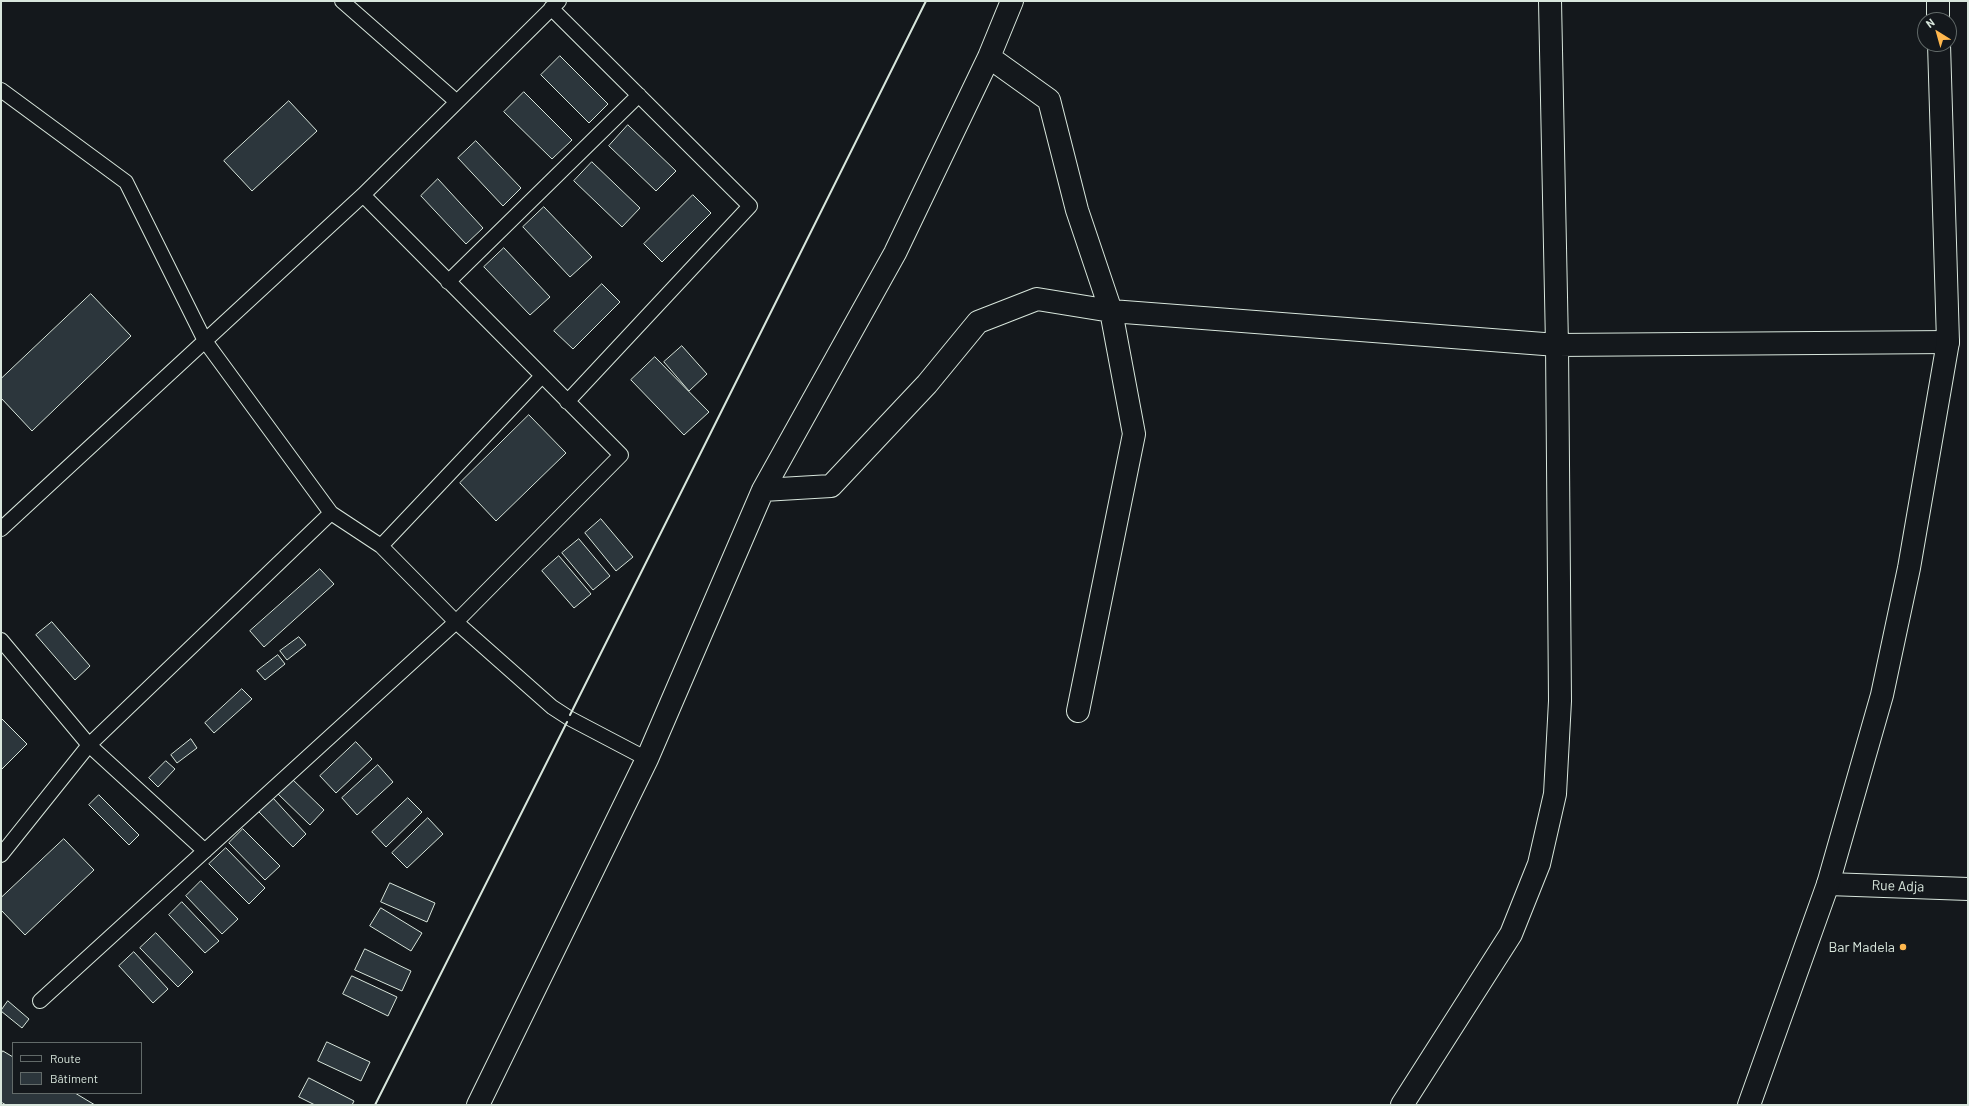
<!DOCTYPE html>
<meta charset="utf-8">
<style>
body{margin:0}
#map{position:relative;width:1969px;height:1106px;overflow:hidden;background:#14181c;font-family:Barlow,sans-serif}
canvas{display:block}
.frame{position:absolute;inset:0;border:2px solid #d8e6dc;pointer-events:none}
.legend{position:absolute;left:12px;top:1042px;width:130px;height:52px;box-sizing:border-box;background:#14181c;border:1px solid #626a69;margin:0;padding:5px 7px;list-style:none;font-size:12px;color:#d8e6dc}
.legend li{display:flex;align-items:center;gap:8px;height:20px}
.legend b{width:20px;border:1px solid #626a69}
.north{position:absolute;left:1917px;top:12px;width:40px;height:40px;box-sizing:border-box;background:#14181c;border:1px solid #626a69;border-radius:50%;rotate:323deg;font-size:11px;font-weight:700;line-height:16px;text-align:center;color:#d8e6dc}
.north::after{content:'';display:block;margin:auto;width:14px;height:18px;background:#ffb74d;clip-path:polygon(50% 0,100% 100%,50% 72%,0 100%)}
</style>
<div id="map">
<canvas width="1969" height="1106"></canvas>
<div class="frame"></div>
<ul class="legend">
<li><b style="height:5px;background:#14181c"></b>Route</li>
<li><b style="height:11px;background:#2c363c"></b>Bâtiment</li>
</ul>
<div class="north">N</div>
</div>
<script>
const context = document.querySelector('canvas').getContext('2d');
context.lineJoin = 'round';
function fill(path, color) {
  context.fillStyle = color;
  context.fill(path, 'evenodd');
}
function stroke(path, color, width, dash) {
  context.strokeStyle = color;
  context.lineWidth = width;
  context.lineCap = dash ? 'butt' : 'round';
  context.setLineDash(dash || []);
  context.stroke(path);
}
function write(font, color, halo, rows, align = 'center') {
  context.font = font + ' Barlow,sans-serif';
  context.lineWidth = 3;
  context.setLineDash([]);
  context.textBaseline = 'middle';
  context.strokeStyle = halo;
  context.fillStyle = color;
  for (const [text, x, y, turn = 0] of rows) {
    context.save();
    context.translate(x, y);
    context.rotate((+turn || 0) * Math.PI / 180);
    context.textAlign = isNaN(turn) ? turn : align;
    if (halo) context.strokeText(text, 0, 0);
    context.fillText(text, 0, 0);
    context.restore();
  }
}
const building = new Path2D(`
 M560,56L608,104L589,123L541,75Z
 M524,92L572,140L552,159L504,112Z
 M289,101L317,131L252,191L224,161Z
 M628,125L676,171L656,191L609,146Z
 M476,141L521,188L503,206L458,158Z
 M592,162L640,208L622,227L574,181Z
 M438,179L483,228L466,244L421,196Z
 M693,195L711,213L662,262L644,244Z
 M544,207L592,257L570,277L523,227Z
 M504,248L550,297L530,315L484,267Z
 M602,284L620,302L573,349L554,331Z
 M91,294L131,336L32,431L1,398V379Z
 M682,346L707,374L689,391L664,362Z
 M655,357L709,412L684,435L631,380Z
 M529,415L566,453L496,521L460,483Z
 M601,519L633,557L616,571L585,533Z
 M579,539L610,576L593,590L562,553Z
 M559,556L591,594L574,608L542,571Z
 M320,569L334,584L264,647L250,631Z
 M52,622L90,666L75,680L36,635Z
 M299,637L306,645L287,660L280,651Z
 M278,655L285,664L265,680L257,671Z
 M242,689L252,699L214,733L205,723Z
 M1,718L27,744L1,770Z
 M191,739L197,748L177,763L171,755Z
 M356,742L372,759L336,793L320,776Z
 M166,761L175,769L158,787L149,778Z
 M378,765L393,782L357,815L342,798Z
 M290,777L324,810L310,825L276,792Z
 M99,795L139,835L129,845L89,805Z
 M273,798L306,834L293,847L259,812Z
 M408,798L422,812L386,847L372,832Z
 M428,818L443,834L407,868L392,853Z
 M243,829L280,866L265,880L229,843Z
 M64,839L94,870L25,935L1,910V898Z
 M226,848L265,888L249,904L209,864Z
 M201,881L238,919L222,934L186,896Z
 M390,883L435,903L427,922L381,902Z
 M182,902L219,941L205,953L169,915Z
 M381,908L422,933L411,951L370,926Z
 M156,933L193,972L178,987L140,948Z
 M365,949L411,971L402,991L355,970Z
 M134,952L168,989L153,1003L119,966Z
 M352,976L397,997L388,1016L343,994Z
 M8,1001L29,1019L22,1028L1,1011Z
 M327,1042L370,1062L361,1081L318,1061Z
 M3,1051L13,1057V1093H75L95,1105H6L1,1102V1054Z
 M309,1078L354,1101L352,1105H315L299,1097Z`);
fill(building, '#2c363c');
stroke(building, '#d8e6dc', 1);
const lane = new Path2D(`
 M342,1L457,102
 M551,8L750,206L567,402
 M1,90L126,182L205,341L331,513L381,546L456,622L552,707L569,718L647,759
 M448,282L639,95
 M1,529L363,195L559,1
 M381,546L541,377
 M1,640L89,745L205,851
 M1,855L89,745L331,513
 M40,1001L456,622L621,455L363,195`);
const street = new Path2D(`
 M989,57L1049,100L1077,210L1111,311L1134,434L1078,711
 M763,490L831,486L927,384L978,322L1037,299L1111,311L1557,345L1948,342
 M1828,884L1968,889
 M478,1105L647,759L763,490L895,253L989,57L1012,1
 M1402,1105L1511,934L1539,864L1555,794L1560,701L1557,345L1550,1`);
const secondary = new Path2D(`
 M1938,1V20
 M1749,1105L1828,884L1882,695L1909,568L1948,342L1939,44`);
stroke(lane, '#d8e6dc', 16);
stroke(street, '#d8e6dc', 24);
stroke(secondary, '#d8e6dc', 24);
stroke(lane, '#14181c', 14);
stroke(street, '#14181c', 22);
stroke(secondary, '#14181c', 22);
stroke(new Path2D(`
 M570,715L926,1
 M375,1105L567,722`), '#d8e6dc', 2);
for (const [x, y, r, color] of [
 [1903,947,4,"#ffb74d"]
]) {
  const dot = new Path2D();
  dot.arc(x, y, r, 0, 2 * Math.PI);
  context.fillStyle = color;
  context.fill(dot);
  stroke(dot, '#14181c', 1.5);
}
write('14px', '#d8e6dc', '#14181c', [
 ["Rue Adja",1898,886,2]
]);
write('14px', '#d8e6dc', '#14181c', [
 ["Bar Madela",1895,947]
], 'right');
</script>
